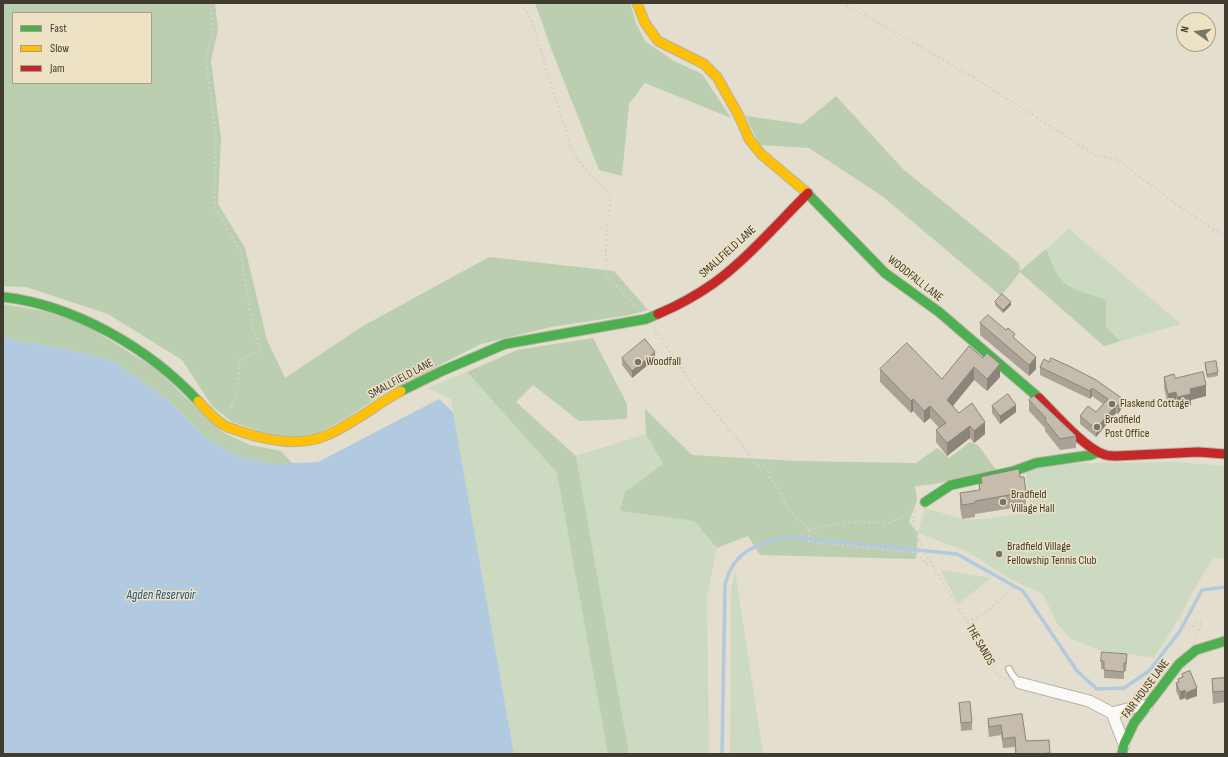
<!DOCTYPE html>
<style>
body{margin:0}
#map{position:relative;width:1228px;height:757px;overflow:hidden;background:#e3decd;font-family:"Sofia Sans Condensed",sans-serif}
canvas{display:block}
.frame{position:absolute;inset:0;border:4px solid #3f3b2f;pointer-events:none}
.legend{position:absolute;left:12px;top:12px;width:140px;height:72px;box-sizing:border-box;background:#ede2c3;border:1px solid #a79f88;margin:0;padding:5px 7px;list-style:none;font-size:12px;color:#3f3b2f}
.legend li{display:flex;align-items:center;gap:8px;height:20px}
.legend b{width:20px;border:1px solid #a79f88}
.north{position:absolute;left:1176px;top:12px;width:40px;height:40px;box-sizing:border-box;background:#ede2c3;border:1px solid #a79f88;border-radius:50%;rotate:283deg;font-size:11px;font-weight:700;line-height:16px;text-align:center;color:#3f3b2f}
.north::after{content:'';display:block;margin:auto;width:14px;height:18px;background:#787466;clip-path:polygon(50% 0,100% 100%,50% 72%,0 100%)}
</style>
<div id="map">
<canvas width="1228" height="757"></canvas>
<div class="frame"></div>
<ul class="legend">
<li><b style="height:5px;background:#4caf50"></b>Fast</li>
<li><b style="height:5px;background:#ffc107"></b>Slow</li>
<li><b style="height:5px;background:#c62828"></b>Jam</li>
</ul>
<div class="north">N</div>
</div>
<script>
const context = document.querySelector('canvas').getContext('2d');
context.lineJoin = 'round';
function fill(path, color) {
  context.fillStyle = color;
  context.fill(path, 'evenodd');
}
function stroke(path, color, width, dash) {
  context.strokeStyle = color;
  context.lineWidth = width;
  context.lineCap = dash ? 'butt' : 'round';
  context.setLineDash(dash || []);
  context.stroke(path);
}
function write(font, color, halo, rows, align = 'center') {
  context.font = font + ' "Sofia Sans Condensed",sans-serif';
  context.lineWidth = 3;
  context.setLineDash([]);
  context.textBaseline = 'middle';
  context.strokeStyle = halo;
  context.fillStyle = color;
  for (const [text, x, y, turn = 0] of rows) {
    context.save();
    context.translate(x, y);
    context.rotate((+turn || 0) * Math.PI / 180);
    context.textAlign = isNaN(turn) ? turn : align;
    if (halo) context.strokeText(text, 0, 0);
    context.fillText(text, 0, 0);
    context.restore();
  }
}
fill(new Path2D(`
 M1069,229L1181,324L1104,346L1020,272Z
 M467,372L557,473L608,754H514L453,412L451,399L427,388Z
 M646,434L663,464L625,492L620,511L694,521L717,548L707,596L709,754H629L576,456Z
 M1177,462L1225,466V559L1214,557C1192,589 1177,626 1154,658L1129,654L1102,651L1071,639L1057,623L1043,594L1014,581L968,552L918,533L925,508L962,519H982L1019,514L1030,509L1027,489L1026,470L1038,464Z
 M735,570L763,754H730L731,590Z
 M941,570L991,578L958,604Z`), '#ccdac1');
fill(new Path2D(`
 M3,3H215L218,29L211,61L221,138L218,204L245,248L267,340L285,378L363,326L489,257L614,271L648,310L629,315L551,327L481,344L381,395L345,419L313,436L278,437L232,422L212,406L182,360L108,314L26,287L3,286ZM13,13H151V83H13Z
 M535,3H630L636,23L645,41L674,61L702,74L731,118L645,83L629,104L622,176L599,170L552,51Z
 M836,96L903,169L1019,263L1020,271L1046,249C1051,261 1056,277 1067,285C1078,292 1093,295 1106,300V327L1120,341L1104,346L1020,272L1001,296L882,196L809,148L759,145L746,116L802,124Z
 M3,304L43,311L82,323L156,369L222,432L250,445L281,451L293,464H272L237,456L206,438L168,400L113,361L66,349L13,340L3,336Z
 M593,338L627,404V419L579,421L533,385L516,402L576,456L629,754H608L557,473L467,372L517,350Z
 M645,409L692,455L796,461L916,463L937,448L949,458L970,442L978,445L996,470L935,484L915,486L917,500L909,522L918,533L916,559L760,555L748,536L717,548L694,521L620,511L625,492L663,464L646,434Z`), '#bbceb0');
fill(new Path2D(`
 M3,336L13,340L66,349L113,361L168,400L206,438L237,456L272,464L318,462L439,399L453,412L514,754H3Z`), '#b2cadf');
stroke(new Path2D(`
 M722,754L725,585C734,550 755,545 787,537L957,554L1023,591L1077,671L1097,689L1124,688L1149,671L1180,631L1202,590L1225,587`), '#b2cadf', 3.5);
const lane = new Path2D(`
 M1009,669L1013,676L1020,683`);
const street = new Path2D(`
 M1020,683L1089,701L1112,713L1139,706H1147
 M1112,713L1124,744`);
const fast = new Path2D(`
 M805,191L885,273L939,312L1039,398
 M3,297C74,305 149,348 198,401
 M401,391L442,371L505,344L646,319L658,314
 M925,502L951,485L1014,471L1036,463L1091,455L1098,452
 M1122,754L1124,744L1134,723L1179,664L1196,650L1225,641`);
const slow = new Path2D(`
 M637,3L645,23L658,41L704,64L717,77L739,116L749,139L761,154L805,191
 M198,401C206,410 214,419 225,426C229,428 234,429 239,431C265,440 298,447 325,436C352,425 375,405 401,391`);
const jam = new Path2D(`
 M658,314C677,306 697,295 714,283C747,259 779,222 808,193
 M1039,398C1054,413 1085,448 1103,454C1107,456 1112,456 1116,456L1198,452L1225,454`);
stroke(lane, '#b6b2a5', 8);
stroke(street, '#b6b2a5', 13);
stroke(fast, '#b6b2a5', 11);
stroke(slow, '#b6b2a5', 11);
stroke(jam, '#b6b2a5', 11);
stroke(new Path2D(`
 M210,3L213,29L206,60L216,136L214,205L240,251L253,328L261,351L239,360L238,387L229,413
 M521,3L531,19L573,154L611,197L606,234V274L637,308
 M842,3L895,32L978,80L1095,155L1117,160L1180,207L1225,237
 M655,330L697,391L726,425L756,464L763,466L771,471L769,477L776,485L788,509L809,530
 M1180,505L1218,489L1225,491
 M915,511C914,517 912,524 913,530C915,538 921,538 923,550L981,644L998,676L1006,679
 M809,530L833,524L852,522L889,523L902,517L915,510
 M809,530V542L918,553
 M922,543L919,546L918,553L926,564L929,565
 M967,622L984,614L1002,598L1017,583L1030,563L1035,537L1028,482L1051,479L1110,478L1149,481L1180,505L1197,557L1192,584L1182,611L1179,623L1188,630L1199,621L1202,623L1195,636`), '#d2d1cc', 2, [2, 3]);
stroke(lane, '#fbfaf8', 5.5);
stroke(street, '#fbfaf8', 11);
stroke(fast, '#4caf50', 9);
stroke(slow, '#ffc107', 9);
stroke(jam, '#c62828', 9);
fill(new Path2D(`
 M995,302L1011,305L1003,313L995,305Z
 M980,323L1015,339L1036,369L1029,376L980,335Z
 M622,358L655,359L632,378L622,365Z
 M983,358L1000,377L987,391L974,380L953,406L959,413L985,434L974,443L970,438L947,456L936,442V430L939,428L930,418L924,423L913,411L911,413L880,382V369L942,379Z
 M1044,359L1123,406L1118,414L1116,413L1096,437L1080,424V416L1096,412L1103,404L1092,396L1090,399L1040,375V367Z
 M1205,363L1218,372V376L1207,378L1205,367Z
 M1164,377L1175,378L1206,396L1191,400V405L1177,408L1176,404L1168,405L1164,388Z
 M1029,400L1076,436V448L1060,450L1045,431V428L1029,411Z
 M992,406L1016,412L1000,424L992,413Z
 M981,477H1020L1026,492V506L975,514V517L962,519L960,507V493L979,490V484H981Z
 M1101,661L1127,662L1126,671H1124V679L1104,678V669H1101Z
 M1182,674L1197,696L1186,700L1185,698L1180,700L1176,691V683L1178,682V679L1182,677Z
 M1225,678V702L1213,704L1212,690V679Z
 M959,703L972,722V730L961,731Z
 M1022,714L1026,741L1049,740L1050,754H1015V747L1003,748L1001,735L989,737L988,728V719Z`), '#aaa296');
fill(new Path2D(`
 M1011,302V305L1003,313V310Z
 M655,352V359L632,378V371Z
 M1036,357V369L1029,376V365Z
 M1000,364V377L987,391V379Z
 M974,367V380L947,413V400Z
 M1206,385V396L1191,400V405L1177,408V397L1190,389Z
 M1092,388V396L1090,399V391Z
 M1176,392V404L1168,405V394Z
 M913,399V411L911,413V401Z
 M1123,399V406L1118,414V406Z
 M1016,405V412L1000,424V416Z
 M1116,405V413L1096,437V429Z
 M930,406V418L924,423V411Z
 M985,422V434L974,443V431Z
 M970,426V438L947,456V443Z
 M1197,688V696L1186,700V693Z
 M1185,690V698L1180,700V692Z`), '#8b847a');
const building = new Path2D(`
 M1002,294L1011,302L1003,310L995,302Z
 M988,315L1006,330L1008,328L1015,334L1013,337L1036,357L1029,365L980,323Z
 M645,339L655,352L632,371L622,358Z
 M907,343L942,379L969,346L983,358L987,353L1000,364L987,379L974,367L947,400L959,413L972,403L985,422L974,431L970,426L947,443L936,430L946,423L930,406L924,411L913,399L911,401L880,369Z
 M1051,358L1069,366L1096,380L1123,399L1118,406L1116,405L1096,429L1080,416L1088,406L1096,412L1108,399L1092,388L1090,391L1040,367L1044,359L1049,362Z
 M1216,361L1218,372L1207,375L1205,363Z
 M1203,372L1206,385L1190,389L1191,394L1177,397L1176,392L1168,394L1164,377L1174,374L1175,378Z
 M1008,394L1016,405L1000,416L992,406Z
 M1034,396L1076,436L1060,439L1045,420L1046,418L1029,400Z
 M1019,469L1020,477H1024L1026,492L975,501V503L962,505L960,493L980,490L979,484L982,483L981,477Z
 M1102,652L1127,654L1126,663H1124V672L1104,670V661H1101Z
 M1190,671L1197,688L1186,693L1185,690L1180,692L1176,683L1179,682L1178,679L1183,677L1182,674Z
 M1225,678V691L1213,692L1212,679Z
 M970,702L972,722L961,723L959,703Z
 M1022,714L1026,741L1049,740L1050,753L1035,754H1016L1015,737L1003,739L1001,725L989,727L988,719Z`);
fill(building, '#c6bcae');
stroke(building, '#8b847a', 1);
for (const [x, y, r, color] of [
 [638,362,4,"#787466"],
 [1112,404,4,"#787466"],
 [1097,427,4,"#787466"],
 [1003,502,4,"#787466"],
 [999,554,4,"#787466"]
]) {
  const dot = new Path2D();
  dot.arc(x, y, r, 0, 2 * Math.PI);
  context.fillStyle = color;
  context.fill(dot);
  stroke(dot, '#ede2c3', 1.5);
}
write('12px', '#3f3b2f', '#ede2c3', [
 ["SMALLFIELD LANE",728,252,-42],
 ["WOODFALL LANE",915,279,38],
 ["SMALLFIELD LANE",401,379,-28],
 ["THE SANDS",980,645,60],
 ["FAIR HOUSE LANE",1146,689,-53]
]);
write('12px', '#3f3b2f', '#ede2c3', [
 ["Woodfall",646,362],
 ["Flaskend Cottage",1120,404],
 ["Bradfield",1105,420],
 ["Post Office",1105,434],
 ["Bradfield",1011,495],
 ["Village Hall",1011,509],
 ["Bradfield Village",1007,547],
 ["Fellowship Tennis Club",1007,561]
], 'left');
write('italic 13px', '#225485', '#ede2c3', [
 ["Agden Reservoir",161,596]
]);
</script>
